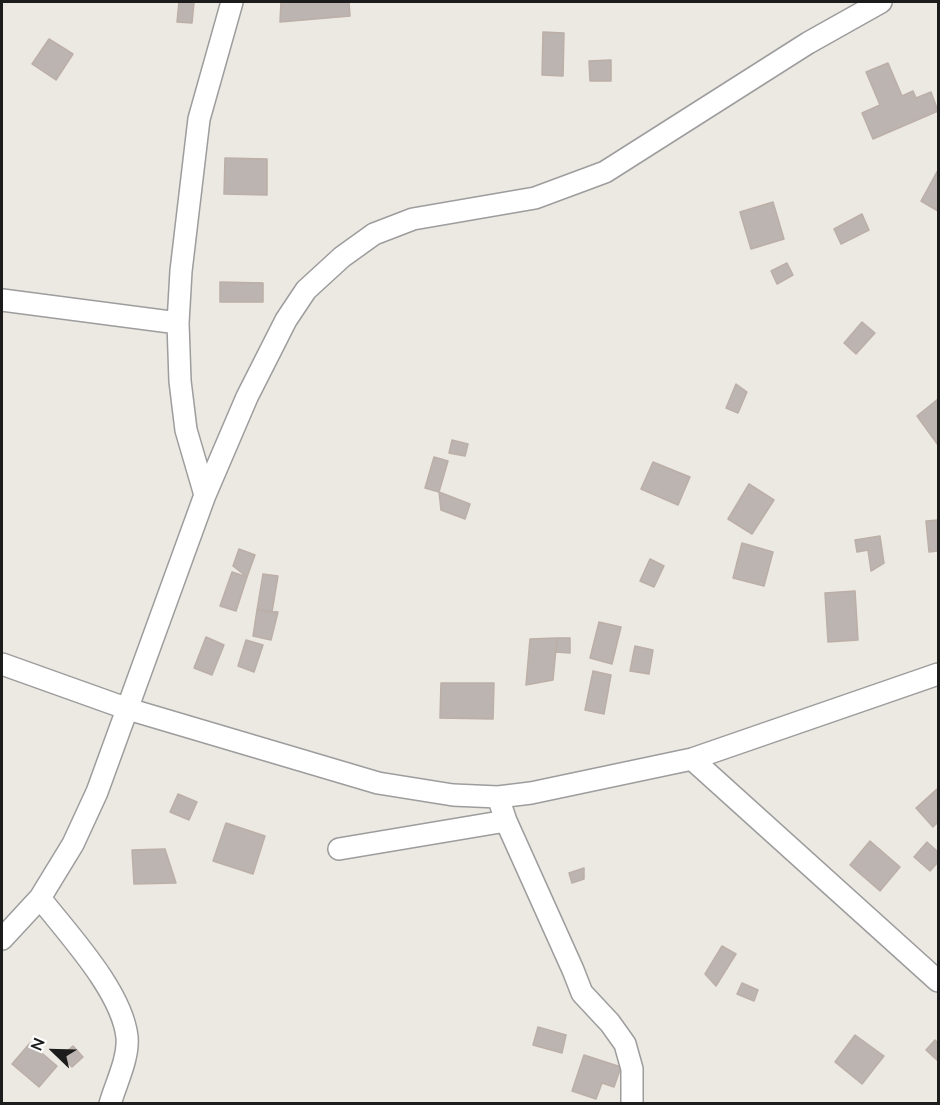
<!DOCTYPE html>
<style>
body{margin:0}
#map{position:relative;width:940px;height:1105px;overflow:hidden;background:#ece8e2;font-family:Mulish,sans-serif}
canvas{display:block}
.frame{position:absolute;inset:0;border:3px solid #1c1c1c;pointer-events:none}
.north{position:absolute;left:24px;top:1021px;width:60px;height:60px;-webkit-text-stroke:4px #fff;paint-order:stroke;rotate:293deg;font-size:16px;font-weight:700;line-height:24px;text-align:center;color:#1c1c1c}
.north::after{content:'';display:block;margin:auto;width:21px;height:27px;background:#1c1c1c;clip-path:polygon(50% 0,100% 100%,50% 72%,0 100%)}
</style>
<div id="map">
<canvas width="940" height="1105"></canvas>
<div class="frame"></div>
<div class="north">N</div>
</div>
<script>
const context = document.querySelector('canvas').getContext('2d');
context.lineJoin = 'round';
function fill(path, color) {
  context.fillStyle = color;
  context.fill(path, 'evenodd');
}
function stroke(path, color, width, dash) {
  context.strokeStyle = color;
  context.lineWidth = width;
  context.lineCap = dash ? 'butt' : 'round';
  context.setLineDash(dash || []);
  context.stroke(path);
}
const building = new Path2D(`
 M179,2H194L192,23L177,22Z
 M281,2H349L350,16L280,22Z
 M543,32L564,33L563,76L542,75Z
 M49,39L73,54L56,80L32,64Z
 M611,60V81H590L589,61Z
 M888,63L902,96L913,91L916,98L931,92L938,111L873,139L862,113L880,105L866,72Z
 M225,158L267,159V195L224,194Z
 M938,170V211L921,201Z
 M773,202L784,239L751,249L740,212Z
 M862,214L869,230L841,244L834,229Z
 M787,263L793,275L777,284L771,271Z
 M220,282L263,283V302H220Z
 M862,322L875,333L856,354L844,343Z
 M736,384L747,392L738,413L726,408Z
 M938,399V445L917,416Z
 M452,440L468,444L465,456L449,453Z
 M434,457L448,461L439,492L425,488Z
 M653,462L690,477L678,505L641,489Z
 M749,484L774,500L752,534L728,519Z
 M439,492L470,504L465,519L441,510Z
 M938,520V551L929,552L926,521Z
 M880,536L884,563L871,571L868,550L857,552L855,540Z
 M742,543L773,552L764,586L733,578Z
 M239,549L255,555L247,577L233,566Z
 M650,559L664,566L654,587L640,581Z
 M232,572L247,577L236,611L220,606Z
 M263,574L278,576L272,612L257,610Z
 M855,591L858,640L828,642L825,593Z
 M257,610L278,612L271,640L253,636Z
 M599,622L621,627L612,664L590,658Z
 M206,637L224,645L212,675L194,668Z
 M557,638H570V653L556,652Z
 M557,638L553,680L526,685L530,639Z
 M246,640L263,645L254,672L238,666Z
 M635,646L653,650L649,674L630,671Z
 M593,671L611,675L604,714L585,710Z
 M441,683H494L493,719L440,718Z
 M937,789L938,822L933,827L916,808Z
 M178,794L197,802L189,820L170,812Z
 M226,823L265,836L253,874L213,861Z
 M870,841L900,867L880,891L850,865Z
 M927,842L938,852V862L930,871L914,857Z
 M165,849L176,883L134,884L132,850Z
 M584,868V879L572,883L569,873Z
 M722,946L736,954L716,986L705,974Z
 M742,983L758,990L754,1001L737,994Z
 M538,1027L566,1035L562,1053L533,1045Z
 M855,1035L884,1056L862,1084L835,1062Z
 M935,1040L938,1043V1061L926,1050Z
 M30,1043L57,1066L39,1087L12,1064Z
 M73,1046L83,1057L72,1067L61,1056Z
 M584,1055L621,1067L614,1087L602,1083L596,1099L572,1091Z`);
fill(building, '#bcb4b0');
stroke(building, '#bbafa7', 1.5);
const minor = new Path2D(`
 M2,300L178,323
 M205,495L186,430L180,381L178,323L181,271L199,119L232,2
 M2,664L128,709L378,783L453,795L498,797L531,793L692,759L938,674
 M692,759L938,981
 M498,797L506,821L573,970L582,993L610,1023L625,1044L632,1069V1104
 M339,849L506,821
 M40,898C68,934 122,991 127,1037C129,1058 116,1083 110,1104
 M2,939L40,898L73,844L97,792L205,495L247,397L286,320L306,290L342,257L374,234L413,219L535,198L605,172L808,43L881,2`);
stroke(minor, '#9d9d9d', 24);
stroke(minor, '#fff', 21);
</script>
